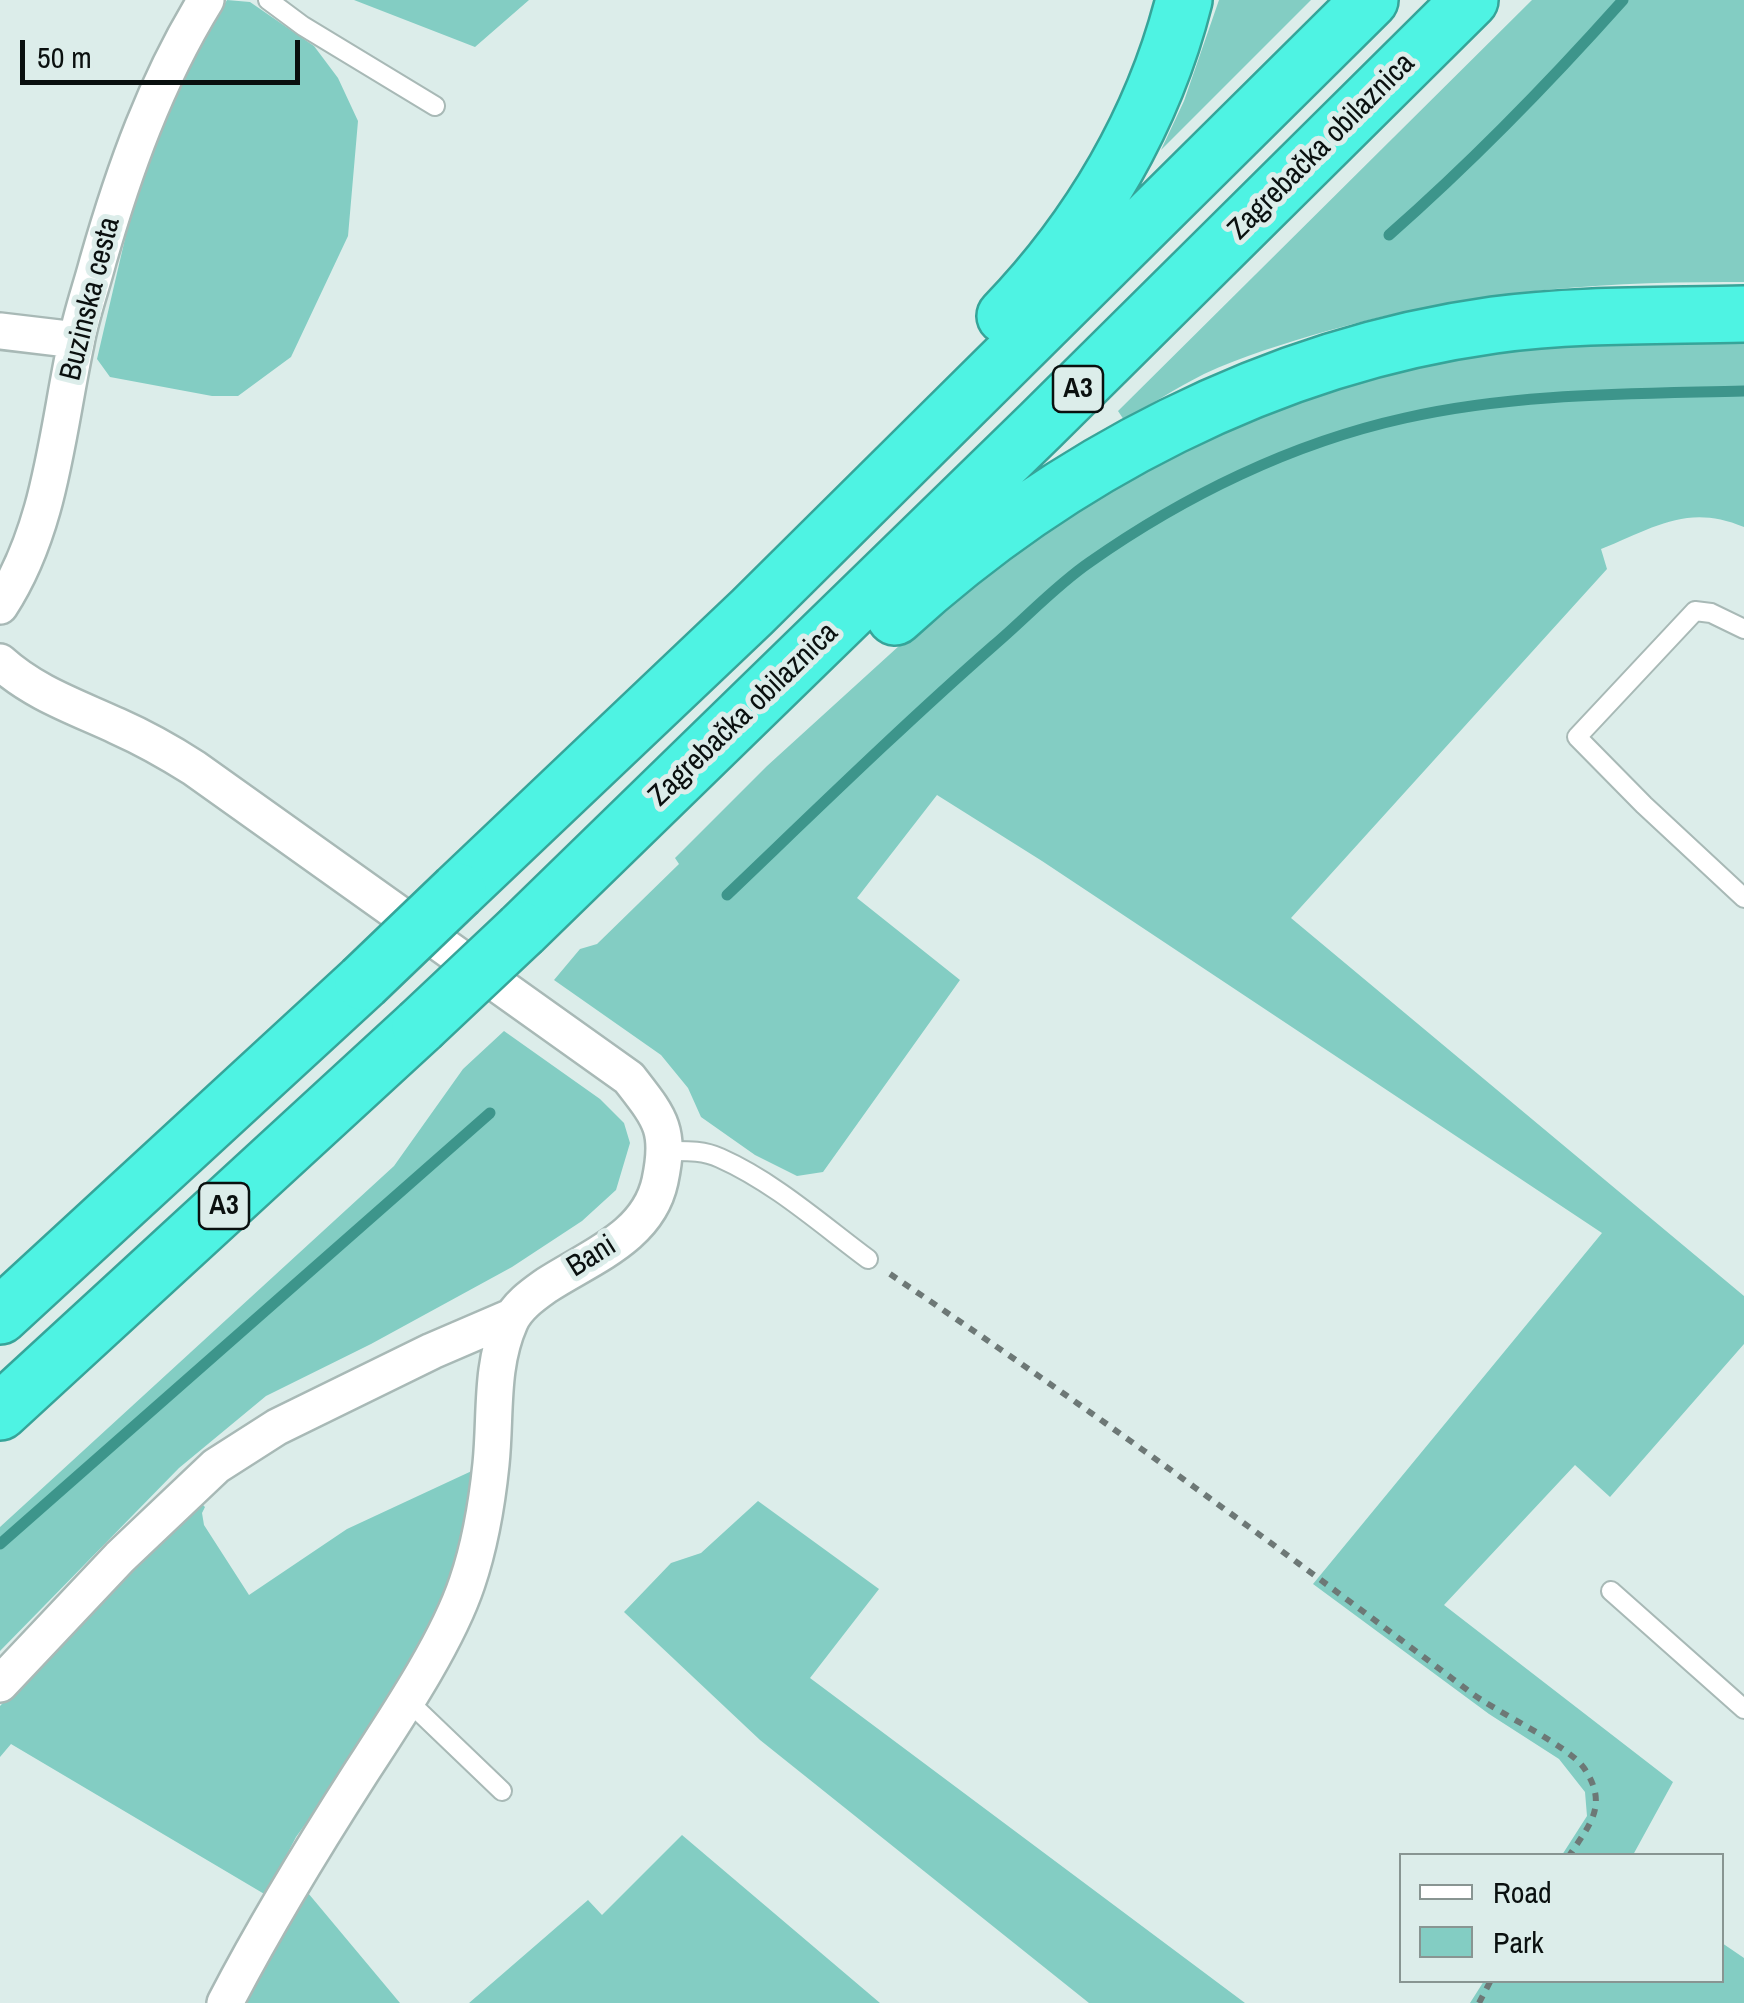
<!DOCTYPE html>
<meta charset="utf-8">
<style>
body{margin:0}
#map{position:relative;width:1744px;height:2003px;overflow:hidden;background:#dcedea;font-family:"Archivo Narrow",sans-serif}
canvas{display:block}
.legend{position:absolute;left:1399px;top:1853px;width:325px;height:130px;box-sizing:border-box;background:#dcedea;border:2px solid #889592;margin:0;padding:12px 18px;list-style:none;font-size:30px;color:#0a100f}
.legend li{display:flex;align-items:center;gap:20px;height:50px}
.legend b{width:50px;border:2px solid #889592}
.scale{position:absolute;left:20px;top:40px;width:280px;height:45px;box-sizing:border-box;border:5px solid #0a100f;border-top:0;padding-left:12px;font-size:30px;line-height:35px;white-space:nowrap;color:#0a100f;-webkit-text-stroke:8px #dcedea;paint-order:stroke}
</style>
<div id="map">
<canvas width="1744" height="2003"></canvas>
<ul class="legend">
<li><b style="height:12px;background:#fff"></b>Road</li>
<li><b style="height:28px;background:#83cdc3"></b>Park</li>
</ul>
<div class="scale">50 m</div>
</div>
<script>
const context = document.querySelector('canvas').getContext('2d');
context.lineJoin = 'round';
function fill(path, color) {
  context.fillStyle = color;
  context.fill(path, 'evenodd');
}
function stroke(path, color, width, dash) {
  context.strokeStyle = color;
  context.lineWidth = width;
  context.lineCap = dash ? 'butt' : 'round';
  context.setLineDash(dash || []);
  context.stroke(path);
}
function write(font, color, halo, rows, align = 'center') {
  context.font = font + ' "Archivo Narrow",sans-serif';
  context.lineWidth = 10;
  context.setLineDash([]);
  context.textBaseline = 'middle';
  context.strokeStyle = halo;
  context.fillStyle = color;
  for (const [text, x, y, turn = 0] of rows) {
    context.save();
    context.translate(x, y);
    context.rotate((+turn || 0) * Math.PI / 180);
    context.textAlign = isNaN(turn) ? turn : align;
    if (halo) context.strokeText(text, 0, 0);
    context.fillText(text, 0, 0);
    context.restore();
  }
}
fill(new Path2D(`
 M227,0L250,2L314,46L338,78L358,121L348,236L291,357L238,396H212L110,377L97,359L138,183L169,97Z
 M354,0H529L475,47Z
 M1219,0H1311L1161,150L1184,101Z
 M1532,0H1744V282C1599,281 1467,291 1327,331C1286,343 1242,356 1204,374C1176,388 1150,405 1124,420L1118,411Z
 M1744,329V527C1687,503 1654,528 1601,549L1607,569L1291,918L1744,1296V1344L1610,1497L1575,1465L1444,1605L1673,1782L1633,1855H1562L1587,1816L1585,1792L1559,1759L1489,1714L1313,1584L1602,1233L1042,861L937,795L857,898L960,980L823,1172L797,1176L755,1155L701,1117L688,1088L661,1055L554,980L580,949L597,944L679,864L675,858L767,766L933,615L1081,498L1239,413L1385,364L1526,339Z
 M504,1031L600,1099L624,1123L630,1143L616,1190L582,1221L512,1267L371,1344L266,1396L179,1468L0,1651V1527L394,1166L463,1069Z
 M476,1469L454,1577L432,1623L341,1775L296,1837L266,1895L11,1744L0,1757V1706L118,1580L199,1501L205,1507L202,1513L204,1525L249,1595L347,1529Z
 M758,1501L879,1589L810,1678L1245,2003H1089L760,1740L624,1612L671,1563L701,1553Z
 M682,1835L880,2003H469L588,1900L602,1915Z
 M303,1887L400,2003H240Z
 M1722,1943L1744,1958V2003H1470L1484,1981L1722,1980Z`), '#83cdc3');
stroke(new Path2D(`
 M1389,235C1473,161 1549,83 1623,0
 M727,895C815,811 902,726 993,646C1025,619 1055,586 1090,562C1184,496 1292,443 1405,418C1515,393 1631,394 1744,391
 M0,1544L490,1113`), '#3d958b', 11);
const service = new Path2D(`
 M268,0L303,26L435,106
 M1744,629L1711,613L1695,611L1577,737L1644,805L1744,898
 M667,1151C685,1151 703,1150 720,1158C774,1182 821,1224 868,1259
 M1611,1591L1744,1709
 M406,1699L502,1791`);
const minor = new Path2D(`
 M0,331L76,340
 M0,606C51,528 57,432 76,343C81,315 91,288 98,261C124,170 156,81 206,0
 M0,662C34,693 76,707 117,726C144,738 169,752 194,768L629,1078C660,1118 671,1129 660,1181C648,1237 590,1257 547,1285C533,1295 517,1306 510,1322C490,1367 496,1415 491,1464C487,1503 480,1545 467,1583C447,1643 395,1720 360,1774C312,1849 266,1924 225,2003
 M0,1684L120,1557L216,1466L277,1427L432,1351L511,1317`);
const motorway = new Path2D(`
 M1005,316C1090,228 1154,119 1184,0
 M895,617C1060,466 1270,356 1494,325C1576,314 1661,316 1744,314
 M458,891L752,612L1370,0
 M522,930L1041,425L1470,0
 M0,1316L363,982
 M0,1412L420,1026`);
stroke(service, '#a8b9b6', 22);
stroke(minor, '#a8b9b6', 40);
stroke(motorway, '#36a499', 60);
stroke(new Path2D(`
 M890,1274C1088,1407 1280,1548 1470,1692C1496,1712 1568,1745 1584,1768C1609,1805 1590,1824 1569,1856
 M1479,2003L1491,1980`), '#6d7876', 6, [8, 8]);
stroke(service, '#fff', 18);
stroke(minor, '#fff', 35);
stroke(motorway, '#4ef3e3', 55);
const motorwayBridge = new Path2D(`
 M363,982L458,891
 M420,1026L522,930`);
stroke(motorwayBridge, '#36a499', 60, []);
stroke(motorwayBridge, '#4ef3e3', 55);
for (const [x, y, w] of [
 [1078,389,50],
 [224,1206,50]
]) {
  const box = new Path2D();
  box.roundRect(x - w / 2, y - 23, w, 46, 8);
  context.fillStyle = '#dcedea';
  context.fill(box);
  stroke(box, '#0a100f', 2.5);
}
write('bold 28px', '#0a100f', null, [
 ["A3",1078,389],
 ["A3",224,1206]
]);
write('30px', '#0a100f', '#dcedea', [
 ["Zagrebačka obilaznica",1322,147,-45],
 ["Buzinska cesta",91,299,-76],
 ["Zagrebačka obilaznica",744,715,-44],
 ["Bani",592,1257,-32]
]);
</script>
